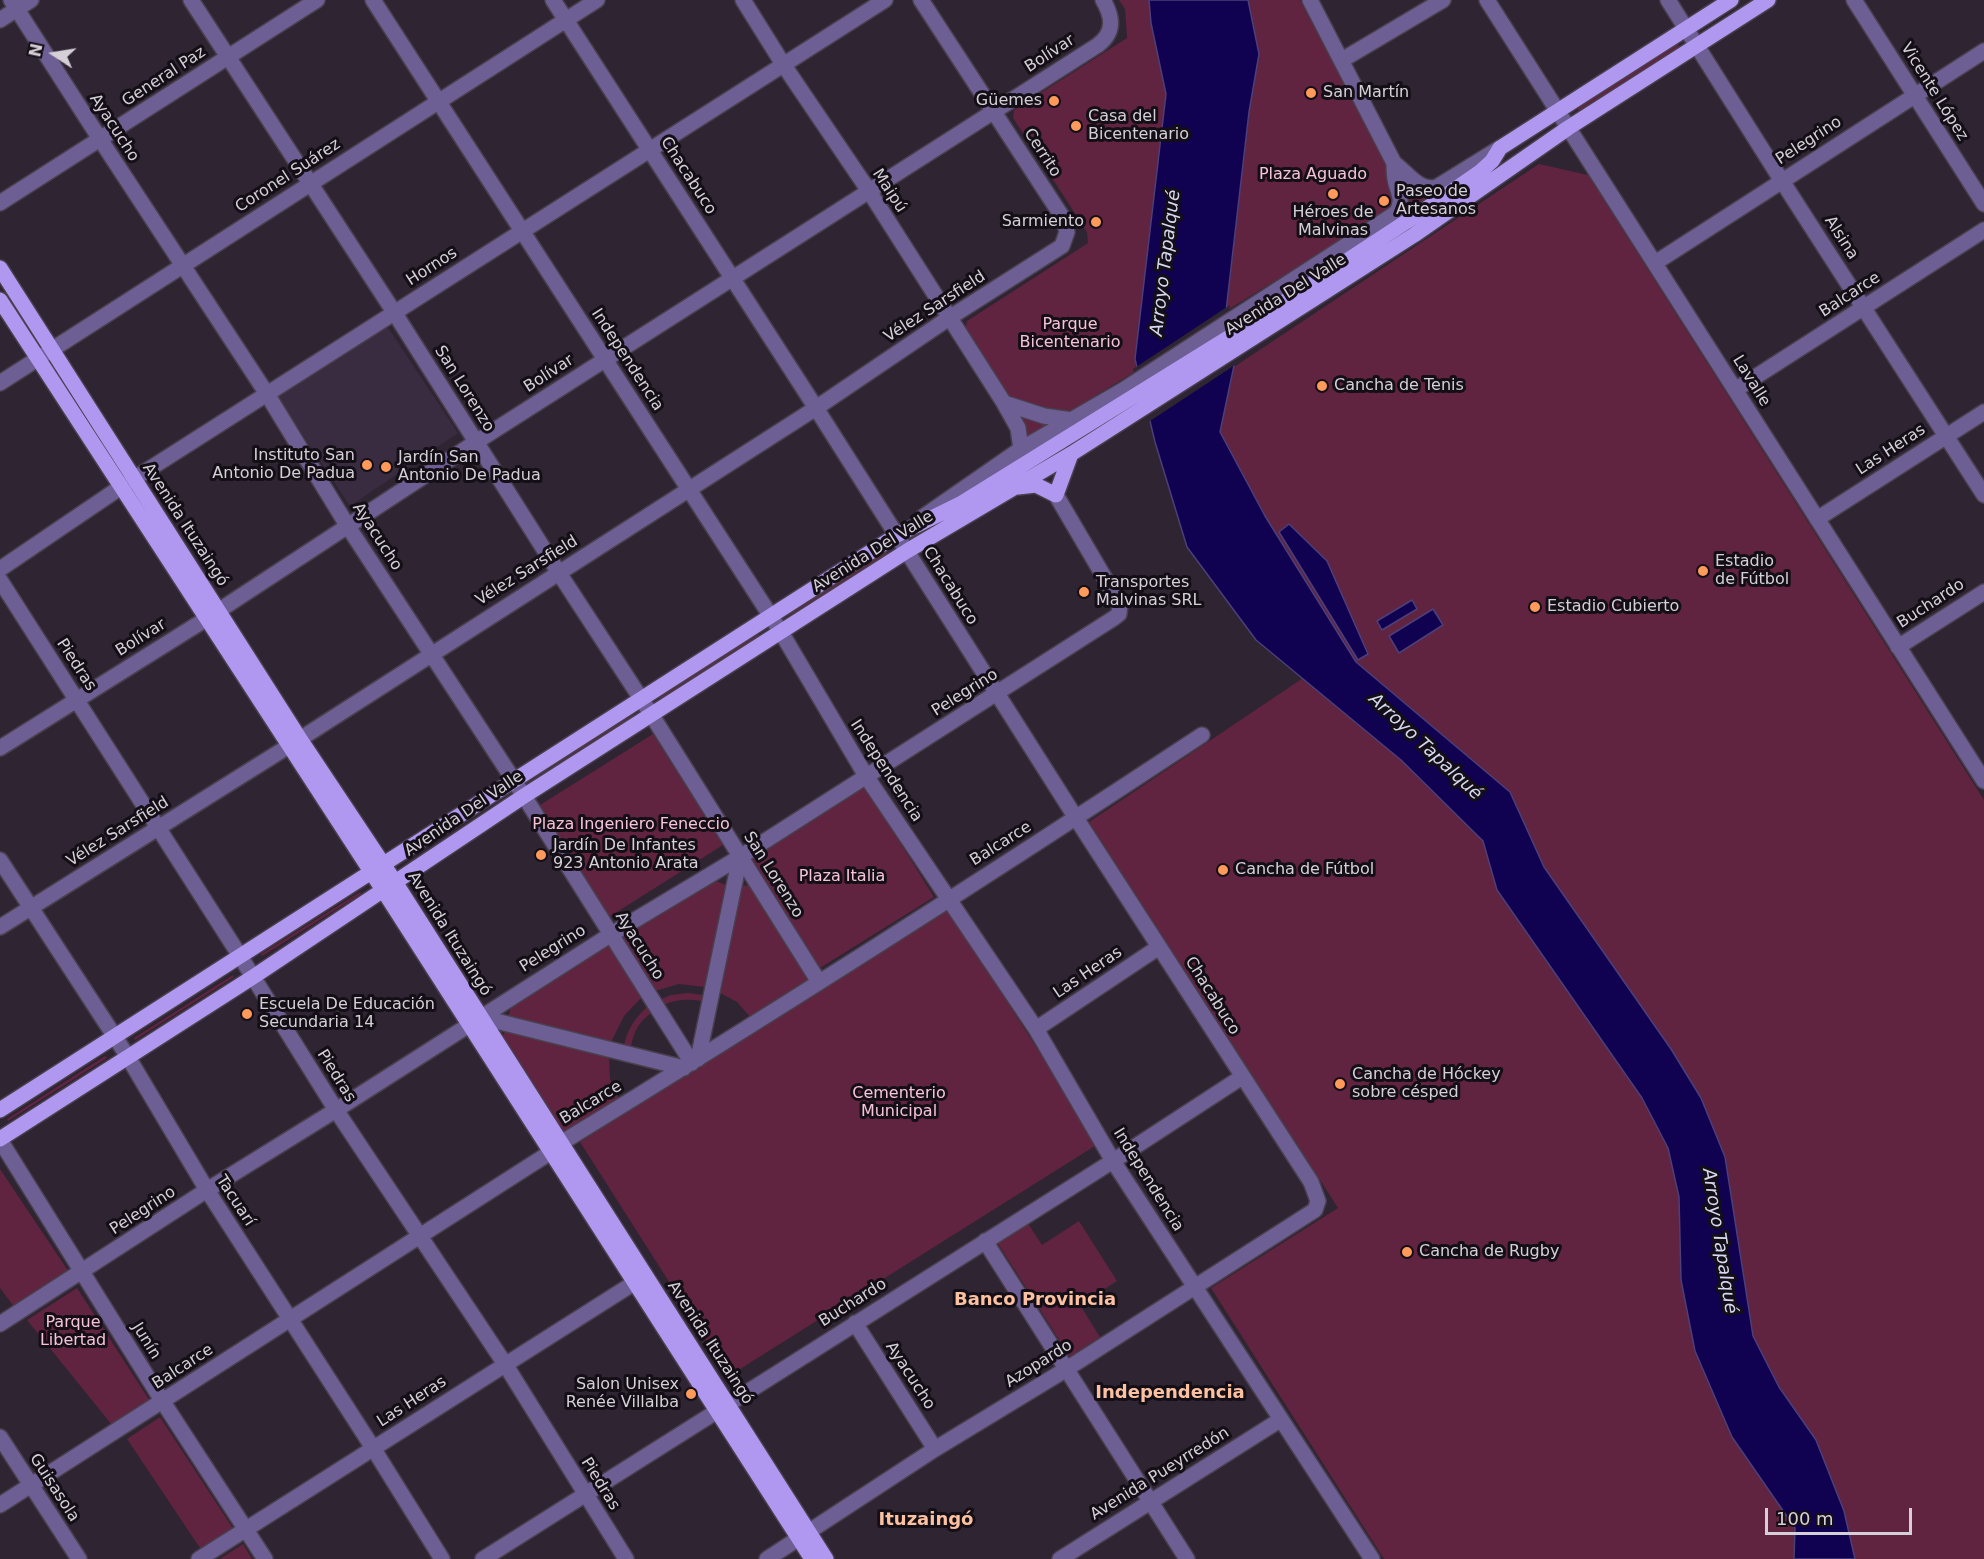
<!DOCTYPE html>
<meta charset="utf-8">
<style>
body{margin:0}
#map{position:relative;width:1984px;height:1559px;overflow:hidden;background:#2e2432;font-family:"DejaVu Sans",sans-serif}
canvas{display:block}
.north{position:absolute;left:24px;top:24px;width:60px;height:60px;-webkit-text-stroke:4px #140f16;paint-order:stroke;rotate:282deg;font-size:16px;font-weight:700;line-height:24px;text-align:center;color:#d5cfd8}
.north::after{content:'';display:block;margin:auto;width:21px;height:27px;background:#d5cfd8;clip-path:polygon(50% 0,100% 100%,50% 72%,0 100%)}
.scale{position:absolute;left:1765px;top:1508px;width:147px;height:27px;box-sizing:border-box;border:3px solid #d5cfd8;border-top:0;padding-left:8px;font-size:18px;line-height:21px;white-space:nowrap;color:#d5cfd8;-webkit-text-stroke:4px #140f16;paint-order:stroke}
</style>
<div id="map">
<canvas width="1984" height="1559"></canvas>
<div class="north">N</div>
<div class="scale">100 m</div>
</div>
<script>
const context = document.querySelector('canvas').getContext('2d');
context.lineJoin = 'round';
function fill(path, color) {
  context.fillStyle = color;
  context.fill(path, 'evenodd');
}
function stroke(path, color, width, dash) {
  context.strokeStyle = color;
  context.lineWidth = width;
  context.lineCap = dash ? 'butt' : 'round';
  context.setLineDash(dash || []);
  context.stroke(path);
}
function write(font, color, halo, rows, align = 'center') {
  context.font = font + ' "DejaVu Sans",sans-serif';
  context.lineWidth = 6;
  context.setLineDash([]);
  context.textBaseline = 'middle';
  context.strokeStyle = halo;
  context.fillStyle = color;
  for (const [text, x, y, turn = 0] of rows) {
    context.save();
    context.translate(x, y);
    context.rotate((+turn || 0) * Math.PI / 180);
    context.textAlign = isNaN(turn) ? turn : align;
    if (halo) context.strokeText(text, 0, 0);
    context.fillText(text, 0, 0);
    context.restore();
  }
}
fill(new Path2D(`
 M385,323L458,433L350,506L277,396Z`), '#392c40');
fill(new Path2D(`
 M1119,0H1149L1151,23L1166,94L1135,359L1136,371L1067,413L1041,412L1010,399L965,331L967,321L1088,243L1087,232L1013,118L1014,110L1127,38L1125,9Z
 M1248,0H1300C1334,65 1372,129 1398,196L1393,208L1226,311L1249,112L1259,54Z
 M1678,44L1679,47L1579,111L1577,108Z
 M1539,164L1588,175L1984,800V1559H1855L1844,1511L1753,1336L1725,1157L1701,1098L1671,1049L1544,867L1510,792L1356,662L1265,516L1220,432L1234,367Z
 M1407,177L1436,194L1403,216C1412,203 1409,192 1407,177Z
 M1019,416L1033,421L1052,423L1024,441Z
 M886,552L888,554L789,616L788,614Z
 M758,634L759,636L660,699L659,696Z
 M1303,678L1401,760L1483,841L1497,890L1642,1098L1668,1148L1680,1197L1681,1280L1732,1437L1795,1528L1794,1559H1384L1211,1288L1338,1208L1089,822Z
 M632,714L633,716L535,778L533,776Z
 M653,734L723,845L609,917L540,805Z
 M864,785L934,897L820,968L751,857Z
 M711,879L726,885L705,987L679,984L655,991L619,935Z
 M751,885L811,980L751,1018L737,1002L718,992L740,886Z
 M360,892L361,894L262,956L261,954Z
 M946,906L1098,1144L729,1376L580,1142Z
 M608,943L642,997L624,1016L611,1042L508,1017L512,1004Z
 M233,975L234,977L135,1040L134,1038Z
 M688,993L703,995L701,1001C687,999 677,999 664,1005L661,999L671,995Z
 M647,1007L651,1013C639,1022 634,1031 631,1046L624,1045C628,1028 635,1018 647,1007Z
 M505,1029L609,1056L610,1079L619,1099L563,1134L502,1042Z
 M105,1056L107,1058L8,1121L7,1119Z
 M0,1169L69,1272L15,1308L0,1288Z
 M1079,1221L1117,1281L1080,1305L1100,1337L1070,1357L997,1242L1027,1222L1042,1245Z
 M77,1288L150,1401L112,1425L27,1320Z
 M160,1417L234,1530L202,1551L127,1439Z
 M243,1544L252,1559H220Z`), '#602340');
const water = new Path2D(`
 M1149,0H1248L1259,54L1249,112L1226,311L1236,356L1220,432L1265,516L1356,662L1510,792L1544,867L1671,1049L1701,1098L1725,1157L1753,1336L1779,1387L1816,1440L1844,1511L1855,1559H1794L1795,1528L1732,1437L1695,1351L1681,1280L1679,1197L1668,1148L1642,1098L1497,890L1483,841L1401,760L1256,640L1187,547L1155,442L1135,359L1166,94L1151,23Z
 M1289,524L1327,561L1368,654L1358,660L1279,532Z
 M1412,600L1417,609L1382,630L1377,621Z
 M1433,609L1443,625L1399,653L1389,636Z`);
fill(water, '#110151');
stroke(water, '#4c3f7a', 1.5);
fill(new Path2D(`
 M1230,305L1229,311L1239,356L1238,363L1147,423L1133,369Z`), '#2e2432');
const minor = new Path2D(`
 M11,0L100,139L267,394L347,525L524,796L692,1063
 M191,0L394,312L559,573L651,714L819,982
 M373,0L781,632L866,776L1036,1029L1113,1161L1372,1559
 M553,0L816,408L1076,818L1311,1182L1318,1201L1315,1210L1065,1370L935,1449L767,1559
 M743,0L783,64L869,191L1004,403L1018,428L1021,449
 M1487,0L1984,781
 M1668,0L1782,181L1984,495
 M1854,0L1984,204
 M0,20L31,0
 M1342,60L1443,0
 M1394,163C1408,173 1419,192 1437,187L1500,148
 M0,203L317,0
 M1655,263L1984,51
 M0,383L597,0
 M1735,390L1984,230
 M1004,403L1044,416L1072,420
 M923,517L1021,449L1123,390L1396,213C1405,200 1397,192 1395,179C1394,174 1394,168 1394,163L1310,0
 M1817,519L1984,412
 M0,569L121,487L885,0
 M0,580L240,956L336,1110L505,1364L626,1559
 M1898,647L1984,592
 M0,748L206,619L476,442L1098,45C1115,32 1113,17 1103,0
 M0,860L128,1057L207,1190L373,1448L442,1559
 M0,927L300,739L816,408L949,318L1062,246L1067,232L1063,218L921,0
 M480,1017L684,1068
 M1036,1029L1159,947
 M698,1059L740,857
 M0,1140L163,1402L265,1559
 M985,1241L1187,1559
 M855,1323L935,1449
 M0,1324L207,1190L336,1110L610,935L740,857L1114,618L1119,614L1120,604L1056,495
 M0,1437L79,1559
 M0,1505L551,1152L561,1143C777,1011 991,874 1202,735
 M199,1559L645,1276
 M483,1559L1113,1161L1242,1077
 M1060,1559L1280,1420`);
const major = new Path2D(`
 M0,268L300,739L395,882L826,1559
 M0,300L383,890L812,1559
 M1018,487L1036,485L1056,495L1071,454
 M0,1110L897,535L960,504L1252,323L1444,197L1480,172L1492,161L1500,148L1731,0
 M0,1139L253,977L524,796L907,551L1071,454L1414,235L1568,128L1768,0`);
stroke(minor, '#493f4d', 18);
stroke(major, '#493f4d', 18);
stroke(minor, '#6d5f94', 15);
stroke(major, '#b098f1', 15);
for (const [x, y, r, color] of [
 [1311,93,6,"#ff9a5b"],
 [1054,101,6,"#ff9a5b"],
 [1076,126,6,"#ff9a5b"],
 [1333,194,6,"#ff9a5b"],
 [1384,201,6,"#ff9a5b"],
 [1096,222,6,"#ff9a5b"],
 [1322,386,6,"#ff9a5b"],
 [367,465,6,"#ff9a5b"],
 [386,467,6,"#ff9a5b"],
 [1703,571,6,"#ff9a5b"],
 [1084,592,6,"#ff9a5b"],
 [1535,607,6,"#ff9a5b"],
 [541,855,6,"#ff9a5b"],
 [1223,870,6,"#ff9a5b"],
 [247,1014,6,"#ff9a5b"],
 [1340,1084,6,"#ff9a5b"],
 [1407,1252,6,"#ff9a5b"],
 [691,1394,6,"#ff9a5b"]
]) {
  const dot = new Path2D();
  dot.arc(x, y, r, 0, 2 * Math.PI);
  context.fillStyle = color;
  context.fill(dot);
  stroke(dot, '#140f16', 2);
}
write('16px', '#d5cfd8', '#140f16', [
 ["Bolívar",1050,54,-33],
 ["General Paz",164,77,-33],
 ["Vicente López",1934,92,58],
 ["Ayacucho",114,128,57],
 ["Pelegrino",1809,141,-33],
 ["Cerrito",1042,153,57],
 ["Coronel Suárez",288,176,-33],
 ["Chacabuco",688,176,57],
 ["Maipú",889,191,57],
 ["Alsina",1841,238,57],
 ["Hornos",432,267,-33],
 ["Avenida Del Valle",1286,295,-32],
 ["Balcarce",1850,295,-33],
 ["Vélez Sarsfield",935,307,-33],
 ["Independencia",627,360,57],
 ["Bolívar",549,374,-33],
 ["Lavalle",1751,381,58],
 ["San Lorenzo",464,389,58],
 ["Las Heras",1891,450,-33],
 ["Avenida Ituzaingó",185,525,57],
 ["Ayacucho",377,537,57],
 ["Avenida Del Valle",873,552,-32],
 ["Vélez Sarsfield",527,571,-32],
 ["Chacabuco",950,586,58],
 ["Buchardo",1931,604,-33],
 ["Bolívar",141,638,-32],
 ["Piedras",76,665,57],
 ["Pelegrino",965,693,-32],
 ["Independencia",886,771,57],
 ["Avenida Del Valle",464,814,-34],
 ["Vélez Sarsfield",118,832,-32],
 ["Balcarce",1001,844,-32],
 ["San Lorenzo",773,875,58],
 ["Avenida Ituzaingó",449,934,58],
 ["Ayacucho",639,946,58],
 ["Pelegrino",553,949,-32],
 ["Las Heras",1088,973,-34],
 ["Chacabuco",1212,996,58],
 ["Piedras",336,1076,58],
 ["Balcarce",591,1103,-31],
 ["Independencia",1148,1180,58],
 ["Tacuarí",235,1201,57],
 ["Pelegrino",143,1211,-33],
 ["Buchardo",853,1303,-32],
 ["Junín",146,1341,58],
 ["Avenida Ituzaingó",710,1343,57],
 ["Azopardo",1039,1364,-32],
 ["Balcarce",183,1367,-33],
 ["Ayacucho",910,1376,57],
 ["Las Heras",412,1402,-33],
 ["Avenida Pueyrredón",1160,1474,-32],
 ["Piedras",600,1484,58],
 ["Guisasola",54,1488,57]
]);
write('16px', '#d5cfd8', '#140f16', [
 ["San Martín",1323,93],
 ["Güemes",1042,101,"right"],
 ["Casa del",1088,117],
 ["Bicentenario",1088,135],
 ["Paseo de",1396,192],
 ["Artesanos",1396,210],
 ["Héroes de",1333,213,"center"],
 ["Malvinas",1333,231,"center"],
 ["Sarmiento",1084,222,"right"],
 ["Cancha de Tenis",1334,386],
 ["Instituto San",355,456,"right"],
 ["Antonio De Padua",355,474,"right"],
 ["Jardín San",398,458],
 ["Antonio De Padua",398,476],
 ["Estadio",1715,562],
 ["de Fútbol",1715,580],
 ["Transportes",1096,583],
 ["Malvinas SRL",1096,601],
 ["Estadio Cubierto",1547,607],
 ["Jardín De Infantes",553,846],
 ["923 Antonio Arata",553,864],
 ["Cancha de Fútbol",1235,870],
 ["Escuela De Educación",259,1005],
 ["Secundaria 14",259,1023],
 ["Cancha de Hóckey",1352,1075],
 ["sobre césped",1352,1093],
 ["Cancha de Rugby",1419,1252],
 ["Salon Unisex",679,1385,"right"],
 ["Renée Villalba",679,1403,"right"]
], 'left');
write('16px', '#f7c3d7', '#140f16', [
 ["Plaza Aguado",1313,175],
 ["Parque",1070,325],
 ["Bicentenario",1070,343],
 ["Plaza Ingeniero Feneccio",631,825],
 ["Plaza Italia",842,877],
 ["Cementerio",899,1094],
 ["Municipal",899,1112],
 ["Parque",73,1323],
 ["Libertad",73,1341]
]);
write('italic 18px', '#d5d9f0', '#140f16', [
 ["Arroyo Tapalqué",1166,263,-83],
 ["Arroyo Tapalqué",1425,747,43],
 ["Arroyo Tapalqué",1719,1241,81]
]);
write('bold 18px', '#fbc1a0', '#140f16', [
 ["Banco Provincia",1035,1300],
 ["Independencia",1170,1393],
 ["Ituzaingó",926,1520]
]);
</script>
